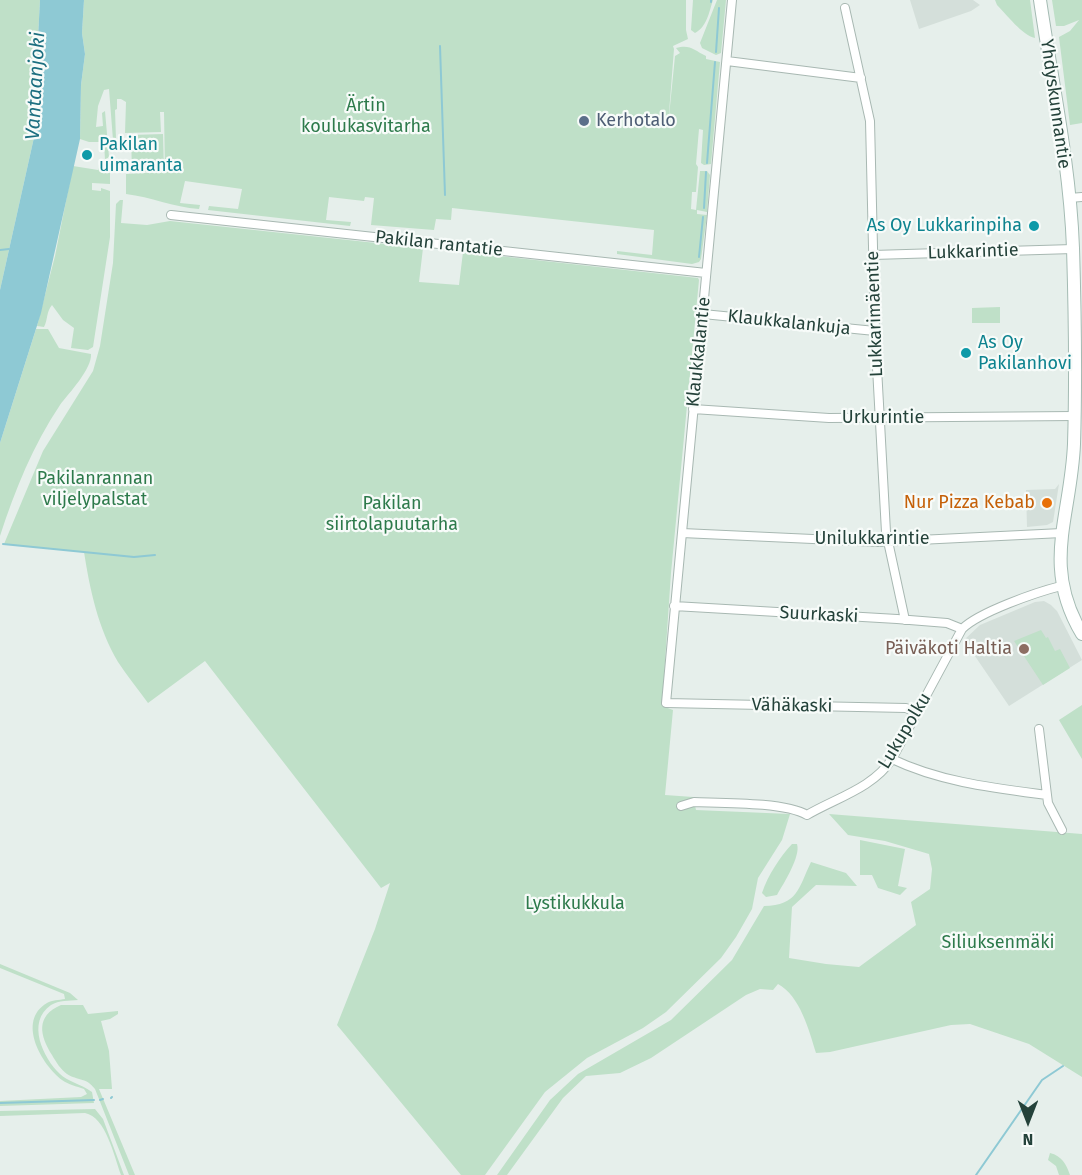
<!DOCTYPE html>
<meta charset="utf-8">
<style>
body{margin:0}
#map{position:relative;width:1082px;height:1175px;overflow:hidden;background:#e6efeb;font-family:"Fira Sans",sans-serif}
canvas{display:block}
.north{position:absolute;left:998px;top:1091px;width:60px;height:60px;-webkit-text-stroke:4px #f7fbf9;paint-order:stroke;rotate:180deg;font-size:16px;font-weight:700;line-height:24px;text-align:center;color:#24423a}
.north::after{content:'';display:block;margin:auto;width:21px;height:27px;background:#24423a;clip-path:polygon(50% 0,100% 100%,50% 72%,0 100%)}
</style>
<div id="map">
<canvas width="1082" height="1175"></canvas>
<div class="north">N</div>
</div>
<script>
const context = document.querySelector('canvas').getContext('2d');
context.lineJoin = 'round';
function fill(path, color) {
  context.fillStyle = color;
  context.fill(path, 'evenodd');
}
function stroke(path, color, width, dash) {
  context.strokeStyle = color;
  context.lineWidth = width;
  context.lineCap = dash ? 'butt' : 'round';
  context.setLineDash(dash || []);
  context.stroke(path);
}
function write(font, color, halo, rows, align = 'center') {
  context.font = font + ' "Fira Sans",sans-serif';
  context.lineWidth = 4.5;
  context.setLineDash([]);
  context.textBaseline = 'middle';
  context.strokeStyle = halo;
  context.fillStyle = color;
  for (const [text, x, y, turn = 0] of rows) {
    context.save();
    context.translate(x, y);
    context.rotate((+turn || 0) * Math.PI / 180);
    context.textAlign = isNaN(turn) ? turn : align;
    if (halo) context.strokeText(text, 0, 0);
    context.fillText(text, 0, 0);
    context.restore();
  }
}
fill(new Path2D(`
 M910,0H973L980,5L971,11L919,29Z
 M1059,484L1053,522L1047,525L1027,527L1026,490L1055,489Z
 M1044,601L1051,605L1057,611L1082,660L1009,706L964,640L980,625L1035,602Z`), '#d4dfda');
fill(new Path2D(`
 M0,0H40L35,95L37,124L0,290Z
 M84,0H686V30L688,39L673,46L674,49L668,126L675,56L680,53L676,48C690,44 694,50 706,56V59L720,62L711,164L704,165L701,163L703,130L699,129L696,164L698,167L696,192H692L691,209L696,210L700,171H707L710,175L707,212L697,210V214L707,215L701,259L699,262L692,264L617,254V251L652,255L654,230L452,208L451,220L436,219L434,230L371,225L374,198L365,197L364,201L329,197L326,220L351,222L350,226L208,210L209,206L238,209L242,189L185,181L180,203L200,205L199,209C173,207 151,197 126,194V174L165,172L164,112H160L161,132L125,133L126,102L121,99H117V109L115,110L116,139L113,140L109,89L104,90L98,106L96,127L103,126L102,113L105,111L109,157L105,160L104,142H89L80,139L81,85L85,54L82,33Z
 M693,0H713C709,12 707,27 695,33L691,30Z
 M717,0H726L721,53L716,55L702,48L700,43Z
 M995,0H1030L1035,38C1022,35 1007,15 997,5Z
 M1052,0H1082V123L1070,125L1059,37L1070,31L1079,20L1064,26H1056Z
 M163,134L164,171L132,172L131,135Z
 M99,164H108L110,166V184L92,183V190L101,191V188L110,191V237L93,347L88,350L71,348L74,328L63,320L52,305C46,312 48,320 44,327L37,326L55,256L73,166L98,170Z
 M120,200H123L121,223L147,225L170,221L423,248L419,282L459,285L463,252L698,278L699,280L671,573L662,706L673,710L665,795L693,797L696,810L790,814L782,840L758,878L752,909L736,937L721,958L666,1012L643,1028L587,1058L545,1092L485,1175H461L337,1025L375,929L390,883L381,888L205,661L148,703C138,689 127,676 118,662C98,628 90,590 84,552L4,544L43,451L93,371L100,346L113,263L116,204Z
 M1000,307V323H972V308Z
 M36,329H48L59,348L91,354C92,369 69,393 60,405C33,445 15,490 0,536V443Z
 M1041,630L1046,638L1048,637L1055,651L1060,649L1070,668L1043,685L1014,641Z
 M1082,705V759L1059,720Z
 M829,814L1082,834V1077L1029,1044L970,1024L951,1025L830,1052L816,1053C809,1030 800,996 778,984L773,990L760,989L746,995L651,1058L620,1073L586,1076L563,1098L507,1175H497L550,1100L578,1074L671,1020L732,960L764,906C798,905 798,889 811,862L846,873L857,886L816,885L792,907L789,958L826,964L859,967L916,925L911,902L930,889L932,869L929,854L885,841L848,835Z
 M860,840L905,849L898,886L907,888L900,895L878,888L872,875H860Z
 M792,844H797C801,856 784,883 777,895L766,897L762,893C768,875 780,857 792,844Z
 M0,964L70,993L78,1000C69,1001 59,1000 51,1005C26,1022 43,1058 60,1074C67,1081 81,1084 92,1092L94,1103L0,1106V1101L81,1097L87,1094L84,1089C76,1086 69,1085 62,1080C42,1065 16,1021 47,1003C52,1000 59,1000 65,999L64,994L0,968Z
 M61,1005H83L88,1014L118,1011V1014L110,1019L101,1021L109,1051L112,1089H99L135,1175H129L95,1089C86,1077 78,1081 67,1074C61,1070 56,1062 52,1055C40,1036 35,1016 61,1005Z
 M95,1109L103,1119L124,1175H121C114,1156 106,1117 85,1113L0,1116V1111Z
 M1050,1153C1062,1156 1066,1164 1070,1175H1059L1056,1166L1048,1160Z`), '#bfe0c8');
fill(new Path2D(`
 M40,0H84L82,33L85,54L81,85L80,139L41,313L0,443V290L37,124L35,95Z`), '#8ec9d4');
stroke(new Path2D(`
 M711,0V2
 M440,46L445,195
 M716,52L719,8
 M707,163L715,62
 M704,208L706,172
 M0,250L9,249
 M699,257L703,217
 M3,544L134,557L155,555
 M111,1098L112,1097
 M100,1100L103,1099
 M0,1103L94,1100
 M976,1175L1042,1080L1063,1066`), '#8ec9d4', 2);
const street = new Path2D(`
 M732,0L666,703L906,708L917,713
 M845,8L870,121L875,331L886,532L905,620
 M727,61L861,78
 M1069,198L1082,197
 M171,215L706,273
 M873,255L1073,249
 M703,314L875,331
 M693,409L829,418L1075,416
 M682,533L878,542L1062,533
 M674,606L897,619L947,623L962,629
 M1039,729L1047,795
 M892,759C940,782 994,788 1047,795L1048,803L1062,830
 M681,806L694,802C721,803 785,802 807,815C836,798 873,788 892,759L962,629C979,612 1037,592 1061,586`);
const secondary = new Path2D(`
 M1040,0C1052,82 1070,165 1073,248C1075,313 1076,379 1074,444C1071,517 1041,565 1082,634`);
stroke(street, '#a8b8b2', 10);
stroke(secondary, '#a4bbb3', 14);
stroke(street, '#fff', 8);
stroke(secondary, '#fff', 12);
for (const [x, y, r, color] of [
 [584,121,6,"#5c6f8a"],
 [87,155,6,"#0f9aa8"],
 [1034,226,6,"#0f9aa8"],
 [966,353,6,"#0f9aa8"],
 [1047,503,6,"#e8710a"],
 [1024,649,6,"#8d6e63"]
]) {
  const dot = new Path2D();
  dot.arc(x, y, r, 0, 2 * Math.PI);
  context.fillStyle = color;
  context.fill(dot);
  stroke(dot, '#f7fbf9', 2);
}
write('18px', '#24423a', '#f7fbf9', [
 ["Yhdyskunnantie",1055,104,82],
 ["Pakilan rantatie",439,244,6],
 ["Lukkarintie",973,252,-2],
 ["Lukkarimäentie",875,314,-92],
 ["Klaukkalankuja",789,323,6],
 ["Klaukkalantie",699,352,-84],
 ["Urkurintie",883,418],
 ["Unilukkarintie",872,539],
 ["Suurkaski",819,615,3],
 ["Vähäkaski",792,706,1],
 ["Lukupolku",905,731,-59]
]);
write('18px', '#2d7a4b', '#f7fbf9', [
 ["Ärtin",366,106],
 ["koulukasvitarha",366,127],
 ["Pakilanrannan",95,479],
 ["viljelypalstat",95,500],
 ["Pakilan",392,504],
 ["siirtolapuutarha",392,525],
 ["Lystikukkula",575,904],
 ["Siliuksenmäki",998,943]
]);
write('18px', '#4e5e75', '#f7fbf9', [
 ["Kerhotalo",596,121]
], 'left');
write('18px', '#0d838f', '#f7fbf9', [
 ["Pakilan",99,145],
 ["uimaranta",99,166],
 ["As Oy Lukkarinpiha",1022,226,"right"],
 ["As Oy",978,343],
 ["Pakilanhovi",978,364]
], 'left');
write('18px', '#c56008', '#f7fbf9', [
 ["Nur Pizza Kebab",1035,503]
], 'right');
write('18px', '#785e54', '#f7fbf9', [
 ["Päiväkoti Haltia",1012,649]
], 'right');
write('italic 20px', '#1c6f80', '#f7fbf9', [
 ["Vantaanjoki",36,86,-87]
]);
</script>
